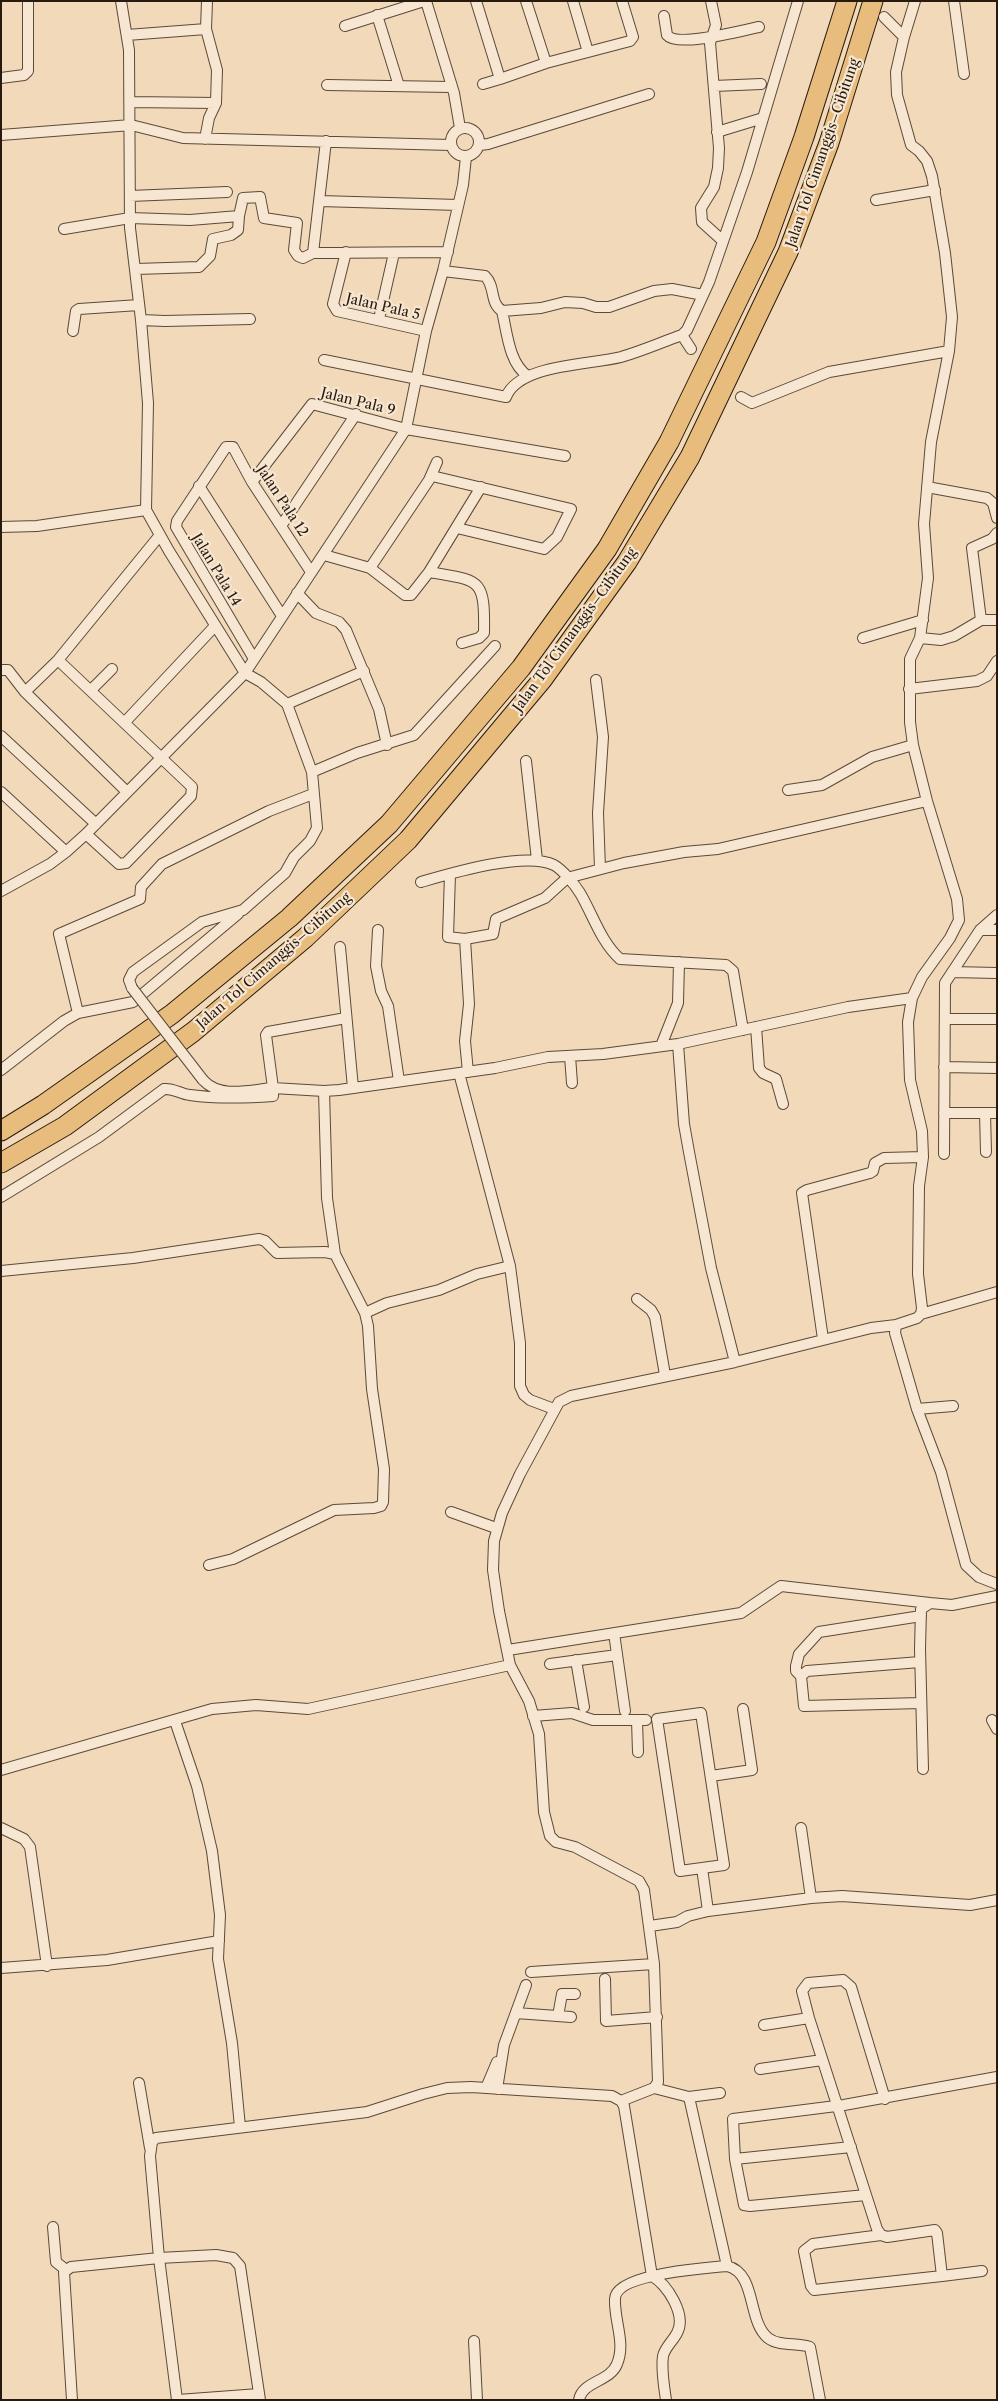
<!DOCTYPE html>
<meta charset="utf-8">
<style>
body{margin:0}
#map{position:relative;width:998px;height:2401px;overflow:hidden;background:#f1d9b9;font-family:"Libre Caslon Text",serif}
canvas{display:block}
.frame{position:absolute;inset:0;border:2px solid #281b0e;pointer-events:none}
</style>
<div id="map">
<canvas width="998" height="2401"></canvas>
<div class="frame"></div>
</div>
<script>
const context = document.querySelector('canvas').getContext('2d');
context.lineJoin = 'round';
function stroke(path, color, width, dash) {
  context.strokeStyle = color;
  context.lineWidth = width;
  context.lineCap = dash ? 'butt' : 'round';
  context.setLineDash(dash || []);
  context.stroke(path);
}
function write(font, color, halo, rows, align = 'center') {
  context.font = font + ' "Libre Caslon Text",serif';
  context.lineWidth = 4.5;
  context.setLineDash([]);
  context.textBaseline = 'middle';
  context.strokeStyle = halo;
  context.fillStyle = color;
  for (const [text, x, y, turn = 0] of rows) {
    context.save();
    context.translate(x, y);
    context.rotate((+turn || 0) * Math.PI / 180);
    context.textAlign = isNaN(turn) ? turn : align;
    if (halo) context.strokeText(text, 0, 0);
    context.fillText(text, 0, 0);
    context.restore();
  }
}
const street = new Path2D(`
 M121,1L129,50L130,228L141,320L148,403L146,510L169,551L245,673L261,682L287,704L312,772L317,828L310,841L294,857L285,873L243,910L202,922L133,972L129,980L132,988
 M426,1L454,93L460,128
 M476,1L500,79L546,63L630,41L633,37L622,1
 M526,1L546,63
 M573,1L588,52
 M711,1L716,25L710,43L719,148L718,168L714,187L701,208L702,222L723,241
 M954,1L964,74
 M377,15L399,86
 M664,16L667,35C677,48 743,30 759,27
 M884,17L904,37L896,72L897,95L911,145L919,151L927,161L932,176L945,253L952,317L949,351L931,442L924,524L928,578L920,638L910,659V722L913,745L927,801L957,899L959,920L950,938L922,977L912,998L908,1022L910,1080L922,1131L923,1157L919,1186L918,1274L922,1308L921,1314L917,1318L896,1325L895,1333L917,1409L941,1472L966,1565L979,1577L997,1584
 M345,26L424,1
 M127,35L206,29
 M904,37L915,1
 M1,78L24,75L28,71V1
 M483,84L500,79
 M327,85L451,87
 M714,86L761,84
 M130,102L216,103
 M451 142a14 14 0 1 1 28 0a14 14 0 1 1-28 0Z
 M717,132L763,118
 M1,135L131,125L183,138L451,145
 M205,139L209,118L216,103L217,70L206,29L207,1
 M326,141L313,253L448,252
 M480,145L488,144L649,94
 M130,196L227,192
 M876,200L935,190
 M320,201L458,205
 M64,229L130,218L190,220L239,216L243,198L260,197L264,218L297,223L294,250L298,256L303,258L313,253
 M346,252L333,304L337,311L426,331
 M136,269L199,267L210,256L213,239L231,235L238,230L239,216
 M443,271L485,276C496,287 489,302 502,311L541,308L565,302L583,303L596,307H609L654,291L672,289L703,295
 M502,311C507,332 509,364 528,376
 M379,319L394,253
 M141,320L165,321L250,319
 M73,331L76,311L79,309L139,305
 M682,335L691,349
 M324,360L506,397C519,364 590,365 621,357C642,351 662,342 682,335L687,330L709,282L747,172L798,1
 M741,397L752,403L829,372L949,351
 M432,476L571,509L557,537L544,549L457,528
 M252,482L312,404L406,429L565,456
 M199,486L282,616
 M927,487L987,498L993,503L997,518
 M281,526L356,414
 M1,527L37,526L146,510
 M324,555L370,568L405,595H411L429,572L481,487
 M370,568L429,480L437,462
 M429,572C480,581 485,577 484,633L479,638L462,643
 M297,593L316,613L339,622L346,630L379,709L387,745
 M981,620L972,548L992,539L997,533
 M863,638L923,620
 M920,638L941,640L954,636L981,620H997
 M254,659L176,527L177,521L226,447H233L252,482L311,572
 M58,660L192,787L191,796L126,863L119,864L86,834
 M1,670H8L25,692L126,791
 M596,680L603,737L598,813L600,869
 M909,689L977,681L987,676L997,661
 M91,690L112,669
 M25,692L58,660L160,535
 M287,704L364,671
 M125,722L215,626
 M1,736L96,824
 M526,761L537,860
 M312,772L357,753L414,735L495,646
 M788,790L822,785L872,757L913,745
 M1,792L66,852L86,834L245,673L406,429L426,331L443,271L463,185L466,157
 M450,874L448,937L465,939L469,1004L465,1041L468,1072
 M421,882C452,873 525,851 554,865C563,870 575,885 580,893C593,915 601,942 620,959L726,965L733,971L743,1030
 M1,891L50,864L66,852
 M378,930L376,966L381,991L388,1006L399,1081
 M980,930H997
 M465,939L493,934L496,919L545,898L567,878L624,863L684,852L718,849L927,801
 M340,947L353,1088
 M952,972L997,973
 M78,1013L59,934L140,899L141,887L162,864L269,811L313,794
 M945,1019H997
 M756,1027L759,1068L763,1073L776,1079L783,1104
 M678,1044L684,1124L689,1152L711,1268L735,1362
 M661,1046L678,1003L679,962
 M570,1056L572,1083
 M944,1067L997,1068
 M1,1070L64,1021L78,1013L133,1002L238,914
 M459,1073L510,1266L520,1343V1386L524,1395L530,1400L554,1409
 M203,1080C220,1099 250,1090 273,1088L266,1035L268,1032L346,1018
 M324,1091L327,1198L335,1254
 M944,1113H997
 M985,1113L986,1152
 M944,1154L945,983L980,930L997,915
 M1,1197L99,1137L164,1089C174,1088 180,1094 190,1095C218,1099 244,1098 273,1096V1088L324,1091L339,1090L495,1068L548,1057L603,1054L678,1044L848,1007L912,998
 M1,1271L133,1258L259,1239L265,1241L277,1253L325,1252L335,1254L365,1313L368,1326L372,1389L384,1469L383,1502L381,1506L374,1508L334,1510L233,1559L209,1565
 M637,1299L651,1310L655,1317L665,1375
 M365,1313L387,1303L439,1290L477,1274L510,1266
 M921,1314L997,1292
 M823,1339L802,1193L807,1190L870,1173L873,1171L875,1163L884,1158L923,1157
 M917,1409L953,1406
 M451,1512L496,1528
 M614,1633L625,1711
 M508,1650L741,1613L781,1586L930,1603
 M576,1660L584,1707
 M920,1662L807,1671L801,1676L804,1706L921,1703
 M550,1664L617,1655
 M510,1665L529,1701L539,1734L544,1812L550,1836L556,1842L575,1847L639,1881L644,1890L654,1964L658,2082L654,2088L621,2101
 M801,1676L796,1671V1666L799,1654L819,1632L921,1616
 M701,1713L724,1865L680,1871L657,1719Z
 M533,1716L572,1713L593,1720H646
 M637,1720L638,1752
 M992,1720L997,1729
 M175,1721L197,1786L212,1851L220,1915L218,1959L232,2043L240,2127
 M923,1769L920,1649L921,1609L930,1603L952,1605L997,1596
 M1,1770L212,1709L256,1705L308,1709L510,1665L499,1611L493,1570L494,1541L502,1513L520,1474L559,1402L571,1396L735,1362L871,1328L896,1325
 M711,1776L752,1770L743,1709
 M1,1828L24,1839L30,1847L47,1966
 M801,1828L811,1898
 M702,1868L708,1911
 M650,1926L677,1922L688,1916L708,1911L811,1898L842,1896L970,1905L997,1900
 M1,1968L107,1960L219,1941
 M531,1972L654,1964
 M605,1979L606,2021L657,2017
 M516,2013L571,2017
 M558,2016L562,1994H575
 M764,2025L809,2018
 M760,2069L822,2060
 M139,2083L150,2148
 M486,2088L497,2062
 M654,2088L689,2097L720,2093
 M497,2089L504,2045L526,1985
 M689,2097L727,2266
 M885,2099L851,1987L843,1980L808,1983L802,1991L809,2018L877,2229L881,2235L887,2237L935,2230L937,2233L942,2276L982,2271
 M735,2159L851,2147
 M866,2195L750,2206L744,2205L735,2159L733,2119L844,2105L997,2077
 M53,2227L56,2262L66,2270
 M881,2235L813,2244L804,2251L811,2286L814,2290L942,2276
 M474,2341L477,2400
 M72,2400L64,2272L71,2267L159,2258L150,2156L152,2142L156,2138L367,2112L423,2094L447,2088L471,2087L612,2096L621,2101L624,2106L652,2276C667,2284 687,2315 677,2333C673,2341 665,2347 663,2356C661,2370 664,2386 666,2400
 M177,2400L159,2258L216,2255L233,2258L240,2266L260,2400
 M178,2400L259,2394
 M579,2400C582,2381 610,2382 617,2364C626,2343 614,2321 615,2299C615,2274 707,2268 727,2266C757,2273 747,2321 768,2338C780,2347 797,2342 810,2347L820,2400`);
const highway = new Path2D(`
 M1,1131L43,1105L172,1014L289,918L389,824L521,668L607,549L669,442L766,242L804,137L847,1
 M1,1163L65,1126L193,1032L305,938L408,840L542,680L627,562L690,457L788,252L829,143L873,1`);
stroke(street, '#5a4a39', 12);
stroke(highway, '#281b0e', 21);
stroke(street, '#f6e6d2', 10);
stroke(highway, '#e8bc7c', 19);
const streetBridge = new Path2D(`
 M132,988L203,1080`);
stroke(streetBridge, '#5a4a39', 12, []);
stroke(streetBridge, '#f6e6d2', 10);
write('14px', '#281b0e', '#f6e6d2', [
 ["Jalan Tol Cimanggis–Cibitung",823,153,-71],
 ["Jalan Pala 5",383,307,13],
 ["Jalan Pala 9",358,402,14],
 ["Jalan Pala 12",282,501,57],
 ["Jalan Pala 14",216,570,59],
 ["Jalan Tol Cimanggis–Cibitung",575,630,-54],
 ["Jalan Tol Cimanggis–Cibitung",274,961,-41]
]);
</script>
